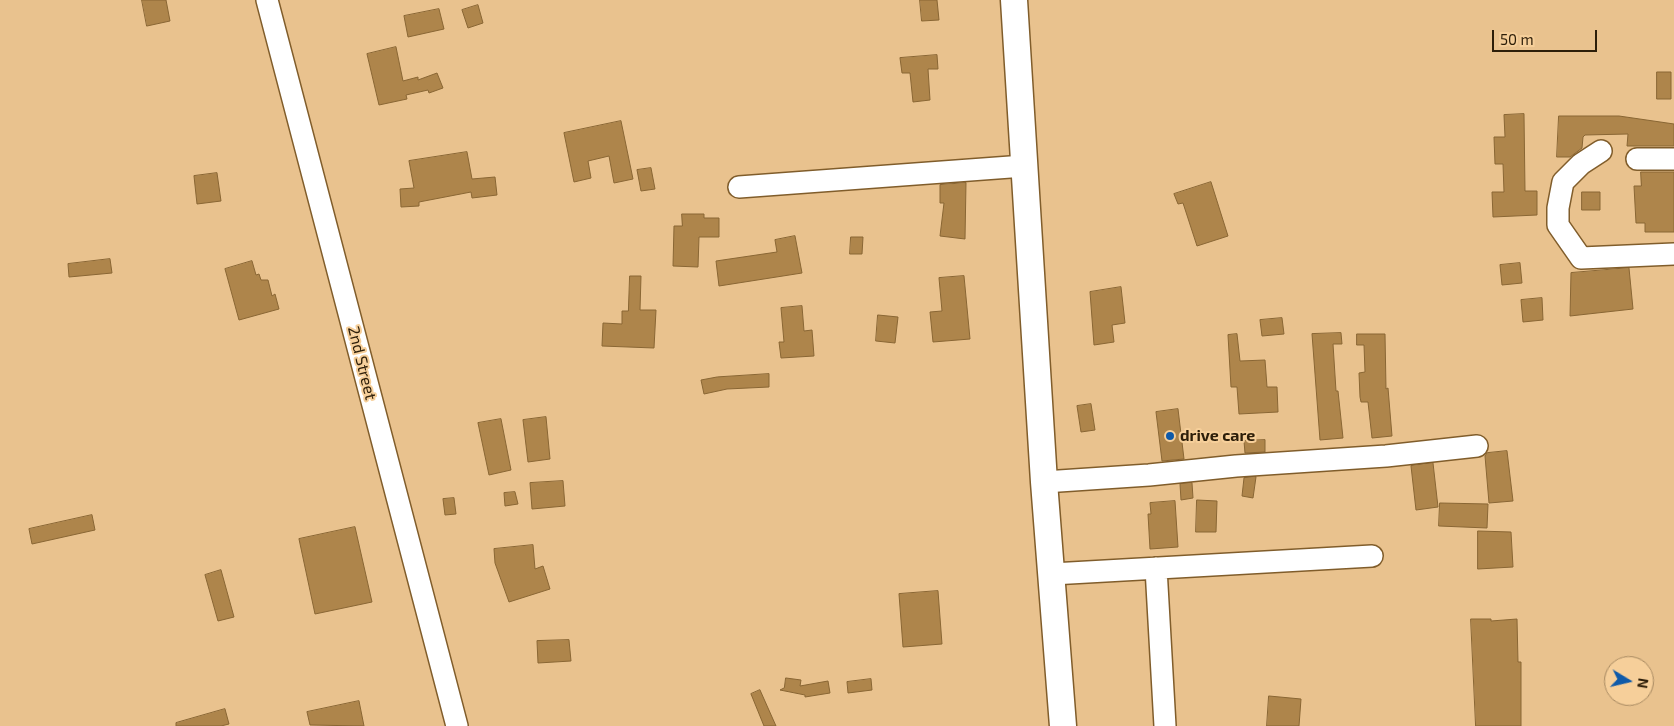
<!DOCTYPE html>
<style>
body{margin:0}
#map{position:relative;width:1674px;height:726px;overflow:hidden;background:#e9c28e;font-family:"Exo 2",sans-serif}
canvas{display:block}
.north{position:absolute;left:1604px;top:656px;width:50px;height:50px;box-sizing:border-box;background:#f6cf9a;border:1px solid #a68860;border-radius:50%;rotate:99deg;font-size:14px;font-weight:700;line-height:20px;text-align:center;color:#2d1e09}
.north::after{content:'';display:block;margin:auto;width:18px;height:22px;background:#0f5aa9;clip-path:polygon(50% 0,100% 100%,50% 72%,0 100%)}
.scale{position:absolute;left:1492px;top:30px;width:105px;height:22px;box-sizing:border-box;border:2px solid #2d1e09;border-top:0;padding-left:6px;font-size:15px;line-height:18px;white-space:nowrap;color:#2d1e09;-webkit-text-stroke:4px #f6cf9a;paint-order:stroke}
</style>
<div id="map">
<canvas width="1674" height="726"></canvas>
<div class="north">N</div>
<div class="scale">50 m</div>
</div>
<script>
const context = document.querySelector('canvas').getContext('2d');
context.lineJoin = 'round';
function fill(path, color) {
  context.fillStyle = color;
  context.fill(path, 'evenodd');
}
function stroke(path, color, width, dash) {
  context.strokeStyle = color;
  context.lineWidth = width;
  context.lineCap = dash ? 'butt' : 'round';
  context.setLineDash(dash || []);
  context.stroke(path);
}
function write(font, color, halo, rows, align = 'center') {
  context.font = font + ' "Exo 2",sans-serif';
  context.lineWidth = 4;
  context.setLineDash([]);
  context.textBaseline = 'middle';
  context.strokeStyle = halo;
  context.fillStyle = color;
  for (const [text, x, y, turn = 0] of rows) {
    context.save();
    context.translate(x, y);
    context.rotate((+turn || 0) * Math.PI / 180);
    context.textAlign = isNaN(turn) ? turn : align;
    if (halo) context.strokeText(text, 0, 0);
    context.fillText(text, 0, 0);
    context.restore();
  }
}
const building = new Path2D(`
 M142,0H166L170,21L147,26Z
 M920,0H937L939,20L922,21Z
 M478,5L483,23L468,28L462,10Z
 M439,9L444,29L408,37L404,16Z
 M396,47L403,81L418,77V80L437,73L443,88L429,93L428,90L406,95L407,99L379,105L367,54Z
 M937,55L938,69H928L930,100L913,102L910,73H902L900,58Z
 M1657,72H1671V99H1657Z
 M1524,114L1525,191H1537V215L1493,217L1492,192H1504L1503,164H1495L1494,137H1505L1504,115Z
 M1559,116H1619L1674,124V146H1627L1628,134L1585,135L1583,137L1582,148L1570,157H1557Z
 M621,121L633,179L614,183L609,156L588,161L591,178L574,182L564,133Z
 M467,152L472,179L495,177L497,195L472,198L471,192L419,202V206L401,207L400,189L414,188L409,161Z
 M651,168L655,189L641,191L637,170Z
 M1641,172H1674V232H1645V223H1636L1634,186H1641Z
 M217,173L221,201L197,204L194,176Z
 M1211,182L1228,236L1197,246L1183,203L1178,204L1174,194Z
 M966,183L965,239L940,236L944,203H940V185Z
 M1582,192H1600V210H1582Z
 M682,214H704V218H719V237H699L698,267L673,266L674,226H682Z
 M795,236L802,273L719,286L716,261L777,252L775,240Z
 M851,237H863L862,254H850Z
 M110,259L112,273L69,277L68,264Z
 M252,261L256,275L259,274L261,280H268L272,296L275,294L279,309L239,320L225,269Z
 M1520,263L1522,283L1502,285L1500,265Z
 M1629,268L1633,309L1570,316L1571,273Z
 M630,276H641L640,310H656L654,348L602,346L603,323L622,324V311H628Z
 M964,276L970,339L933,342L930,312L942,311L939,278Z
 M1121,287L1125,323L1112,325L1114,342L1094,345L1090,292Z
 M1542,298L1543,320L1523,322L1521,300Z
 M802,306L804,331L812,330L814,356L781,358L779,342H784L781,308Z
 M878,315L898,317L895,343L876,341Z
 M1282,318L1284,334L1262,336L1260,320Z
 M1341,333L1342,344H1333L1336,391H1338L1343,438L1320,440L1312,334Z
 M1237,334L1240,361L1265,360L1267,387H1277L1278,412L1239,414L1237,387H1231L1228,335Z
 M1357,334H1385L1386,389L1388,388L1392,436L1372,438L1368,402H1361L1360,397L1359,373L1365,372L1364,345H1357Z
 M769,374V387L727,389L704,394L701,380L717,377Z
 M1091,404L1095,430L1081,432L1077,406Z
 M1178,409L1184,459L1162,461L1156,412Z
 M546,417L550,459L528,462L523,420Z
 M501,419L511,470L489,475L478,423Z
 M1265,440V452L1245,453L1244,441Z
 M1507,451L1513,501L1489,503L1485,456L1487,453Z
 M1433,463L1438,507L1416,510L1411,466Z
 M1256,477L1253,498L1242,496L1244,478Z
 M563,481L565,506L532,509L530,483Z
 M1192,483L1193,498L1181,500L1180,484Z
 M515,492L518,504L505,506L504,493Z
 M454,498L456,514L445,515L443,499Z
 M1197,500L1217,501L1216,532H1196Z
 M1175,501L1178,547L1150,549L1148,514H1151L1150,503Z
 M1440,503L1488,504L1487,528L1439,526Z
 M92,515L95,530L32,544L29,529Z
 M355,527L372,602L315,614L299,539Z
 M1478,531L1511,532L1513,567L1478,569Z
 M533,545L535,569L543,566L550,589L509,602L495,563L494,549Z
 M221,570L234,617L218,621L205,575Z
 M938,591L942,644L903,647L899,594Z
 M1471,619H1491V621L1517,619L1518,662H1521V726H1476Z
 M569,640L571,661L538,663L537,641Z
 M786,678L801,680L800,686L828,681L830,693L805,697V695L780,690L784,688Z
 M871,679L872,690L848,693L847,682Z
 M760,690L776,726H764L751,694Z
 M1269,696L1301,699L1299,726H1267Z
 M359,701L364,726L310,725L307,712Z
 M225,709L229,724L221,726H176V723Z`);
fill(building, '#ae854b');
stroke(building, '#896634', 1);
const minor = new Path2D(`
 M267,0L457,726
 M1601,151L1581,164L1563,182L1558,208V225L1581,258L1674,254
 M1637,159H1674
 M739,187L1024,166
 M1044,482L1149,475L1236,466L1386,456L1477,446
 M1156,568L1165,726
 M1052,574L1372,556`);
const major = new Path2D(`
 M1014,0L1044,482L1063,726`);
stroke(minor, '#805d2b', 24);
stroke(major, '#805d2b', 29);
stroke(minor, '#fff', 21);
stroke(major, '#fff', 26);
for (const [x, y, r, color] of [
 [1170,436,5,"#0f5aa9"]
]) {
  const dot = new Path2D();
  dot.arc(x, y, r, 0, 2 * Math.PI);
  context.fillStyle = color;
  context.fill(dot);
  stroke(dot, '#f6cf9a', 2);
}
write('16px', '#2d1e09', '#f6cf9a', [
 ["2nd Street",362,363,76]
]);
write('bold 16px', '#2d1e09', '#f6cf9a', [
 ["drive care",1180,436]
], 'left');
</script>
